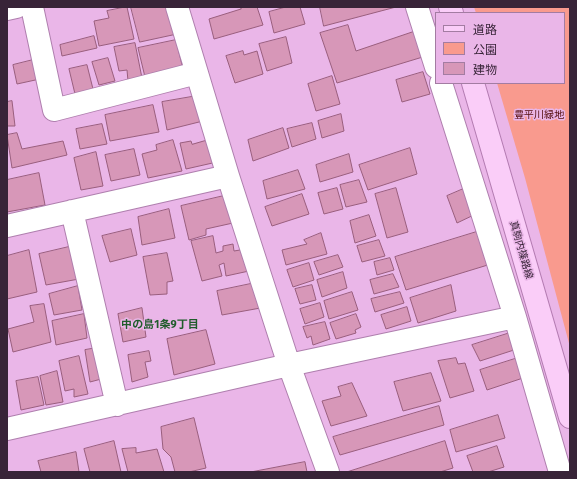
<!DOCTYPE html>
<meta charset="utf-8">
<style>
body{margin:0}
#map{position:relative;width:577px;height:479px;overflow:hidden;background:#eab6e8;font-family:"Fira Sans","Noto Sans JP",sans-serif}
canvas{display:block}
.frame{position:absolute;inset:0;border:8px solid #382438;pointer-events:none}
.legend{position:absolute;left:435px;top:12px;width:130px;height:72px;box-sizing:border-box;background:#eab6e8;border:1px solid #a37ca2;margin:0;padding:5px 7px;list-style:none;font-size:12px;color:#382438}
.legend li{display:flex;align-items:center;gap:8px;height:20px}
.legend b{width:20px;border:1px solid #a37ca2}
</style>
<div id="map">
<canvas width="577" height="479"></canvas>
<div class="frame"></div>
<ul class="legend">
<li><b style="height:5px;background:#facdf8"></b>道路</li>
<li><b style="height:11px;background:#f99a8e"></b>公園</li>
<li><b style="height:11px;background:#d797b8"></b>建物</li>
</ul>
</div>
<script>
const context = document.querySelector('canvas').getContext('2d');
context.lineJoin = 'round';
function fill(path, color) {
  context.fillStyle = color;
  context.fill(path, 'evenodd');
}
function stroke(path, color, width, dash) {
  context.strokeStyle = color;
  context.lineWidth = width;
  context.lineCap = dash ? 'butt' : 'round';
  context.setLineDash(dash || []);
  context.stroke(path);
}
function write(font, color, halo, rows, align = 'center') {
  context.font = font + ' "Fira Sans","Noto Sans JP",sans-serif';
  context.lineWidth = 3;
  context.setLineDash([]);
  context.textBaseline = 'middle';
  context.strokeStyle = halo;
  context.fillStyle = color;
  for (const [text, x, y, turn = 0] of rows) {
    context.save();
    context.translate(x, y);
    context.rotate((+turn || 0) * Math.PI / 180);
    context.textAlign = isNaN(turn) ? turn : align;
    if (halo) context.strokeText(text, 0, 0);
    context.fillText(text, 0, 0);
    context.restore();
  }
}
fill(new Path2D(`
 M474,7H570V347L525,178L497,83H564V13H476Z`), '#f99a8e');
const building = new Path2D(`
 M127,7L134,39L99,46L94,21L109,18L107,11Z
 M131,7H171L177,34L140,42Z
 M240,7H257L263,25L214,39L209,19L241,9Z
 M286,7H300L305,24L274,33L269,12Z
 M320,7H396L324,26Z
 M348,25L356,51L418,30L426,56L337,83L320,33Z
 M94,36L97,48L62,56L60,45Z
 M286,37L292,63L267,71L259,44Z
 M176,40L183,69L145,77L138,48Z
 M135,43L142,78L128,81L127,70L119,71L114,47Z
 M243,51L244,55L257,51L263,74L235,83L226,56Z
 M45,57L49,77L17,84L13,65Z
 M108,58L115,81L99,85L92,62Z
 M87,65L93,89L75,94L69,69Z
 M423,72L430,94L402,102L396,80Z
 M332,76L340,104L316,111L308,84Z
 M197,96L203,121L167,130L162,102Z
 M12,101L15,126H7V102Z
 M153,105L159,132L110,141L105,115Z
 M341,114L344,131L322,138L318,121Z
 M312,123L316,139L292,147L287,129Z
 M102,124L107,144L80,149L76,129Z
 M283,128L289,148L253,161L248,140Z
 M17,133L22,149L63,141L67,155L12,168L7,135Z
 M212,139L217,162L186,169L180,143L191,141L192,144Z
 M173,140L182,171L148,178L142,154L157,150L156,145Z
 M410,148L417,174L368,190L359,165Z
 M134,149L140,175L111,181L105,155Z
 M96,152L103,186L81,190L74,158Z
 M349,154L353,172L320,182L316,165Z
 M298,170L305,189L267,199L263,181Z
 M39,173L45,205L7,212V180Z
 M359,180L367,202L346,207L340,185Z
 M468,187L478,213L457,223L447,196Z
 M337,188L343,209L324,214L318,193Z
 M396,188L408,232L387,238L375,194Z
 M302,194L309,214L272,226L265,207Z
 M228,195L233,223L206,229V235L189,240L181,206Z
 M169,209L175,238L142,245L138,217Z
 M369,215L376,236L355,243L350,221Z
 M131,229L137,255L110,262L102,236Z
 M483,230L491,264L406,290L395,257Z
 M321,233L327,254L286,265L282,250L307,244L304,240Z
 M213,236L216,253L223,251V246L233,244L234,251L246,249L249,271L226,276L224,263L219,265L222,276L202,281L191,241Z
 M379,240L385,256L362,262L357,246Z
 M73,246L79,279L46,285L39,254Z
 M29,250L37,292L7,299V256Z
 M167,253L173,281L167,282V294L150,295L143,257Z
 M338,255L343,267L319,275L314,262Z
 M390,258L394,270L377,275L374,262Z
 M309,263L314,280L293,287L287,270Z
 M343,272L347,288L322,297L317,280Z
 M393,274L399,287L374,294L370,280Z
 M260,282L266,307L222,315L217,291Z
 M312,285L316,300L300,304L295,289Z
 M451,285L456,311L418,323L410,298Z
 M78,286L82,310L54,315L49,294Z
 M352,292L358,310L329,319L324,301Z
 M400,292L404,303L375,312L371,299Z
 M320,303L324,317L305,324L300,309Z
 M44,304L51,342L13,352L8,329L34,322L30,306Z
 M407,307L411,321L386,329L381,315Z
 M142,308L146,337L123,342L118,314Z
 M84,314L87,338L56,345L52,321Z
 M356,314L361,327L355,330L356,333L336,339L330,323Z
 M325,322L330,339L313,345L311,336L307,338L303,327Z
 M206,330L215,364L174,375L167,339Z
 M510,333L517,349L480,361L472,345Z
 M103,347L105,378L90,382L85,350Z
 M149,351L151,361L145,362L148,377L132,382L128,355Z
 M79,356L88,394L74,397V389L65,391L59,361Z
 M521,357L526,377L487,390L480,370Z
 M456,358L458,364L465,363L474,391L450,398L438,361Z
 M57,371L63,402L46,405L40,376Z
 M431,373L441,401L403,411L394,382Z
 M38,377L44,405L21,410L16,381Z
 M352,383L367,416L331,426L322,401L341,396L338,387Z
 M439,406L444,425L340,455L333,437Z
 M498,415L505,438L456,452L450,430Z
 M194,418L206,468L189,472H175L171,457L163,449L161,427Z
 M114,441L121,472H90L84,449Z
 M445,441L453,468L440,472H347Z
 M497,446L504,467L488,472H473L467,456Z
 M136,448V453L157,449L164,472H128L122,449Z
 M76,452L79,472H41L38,461Z
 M305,462L307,472H251Z`);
fill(building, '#d797b8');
stroke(building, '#995e7d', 1);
const minor = new Path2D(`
 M32,7L54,110L197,73
 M177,7L228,176L289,365L328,472
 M417,7L436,67
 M7,9L16,7
 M441,83L515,317L560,472
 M72,211L117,405
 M7,226L228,176
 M7,429L289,365L515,317`);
const major = new Path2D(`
 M450,7L452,13
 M473,83L570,417`);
stroke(minor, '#af7fae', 24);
stroke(major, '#b47cb2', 24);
stroke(minor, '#fff', 22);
stroke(major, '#facdf8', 22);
write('10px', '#520b0a', '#eab6e8', [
 ["豊平川緑地",539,115]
]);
write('10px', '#382438', '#eab6e8', [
 ["真駒内篠路線",521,250,74]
]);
write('bold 11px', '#1f5c2b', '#eab6e8', [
 ["中の島1条9丁目",160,325]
]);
</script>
